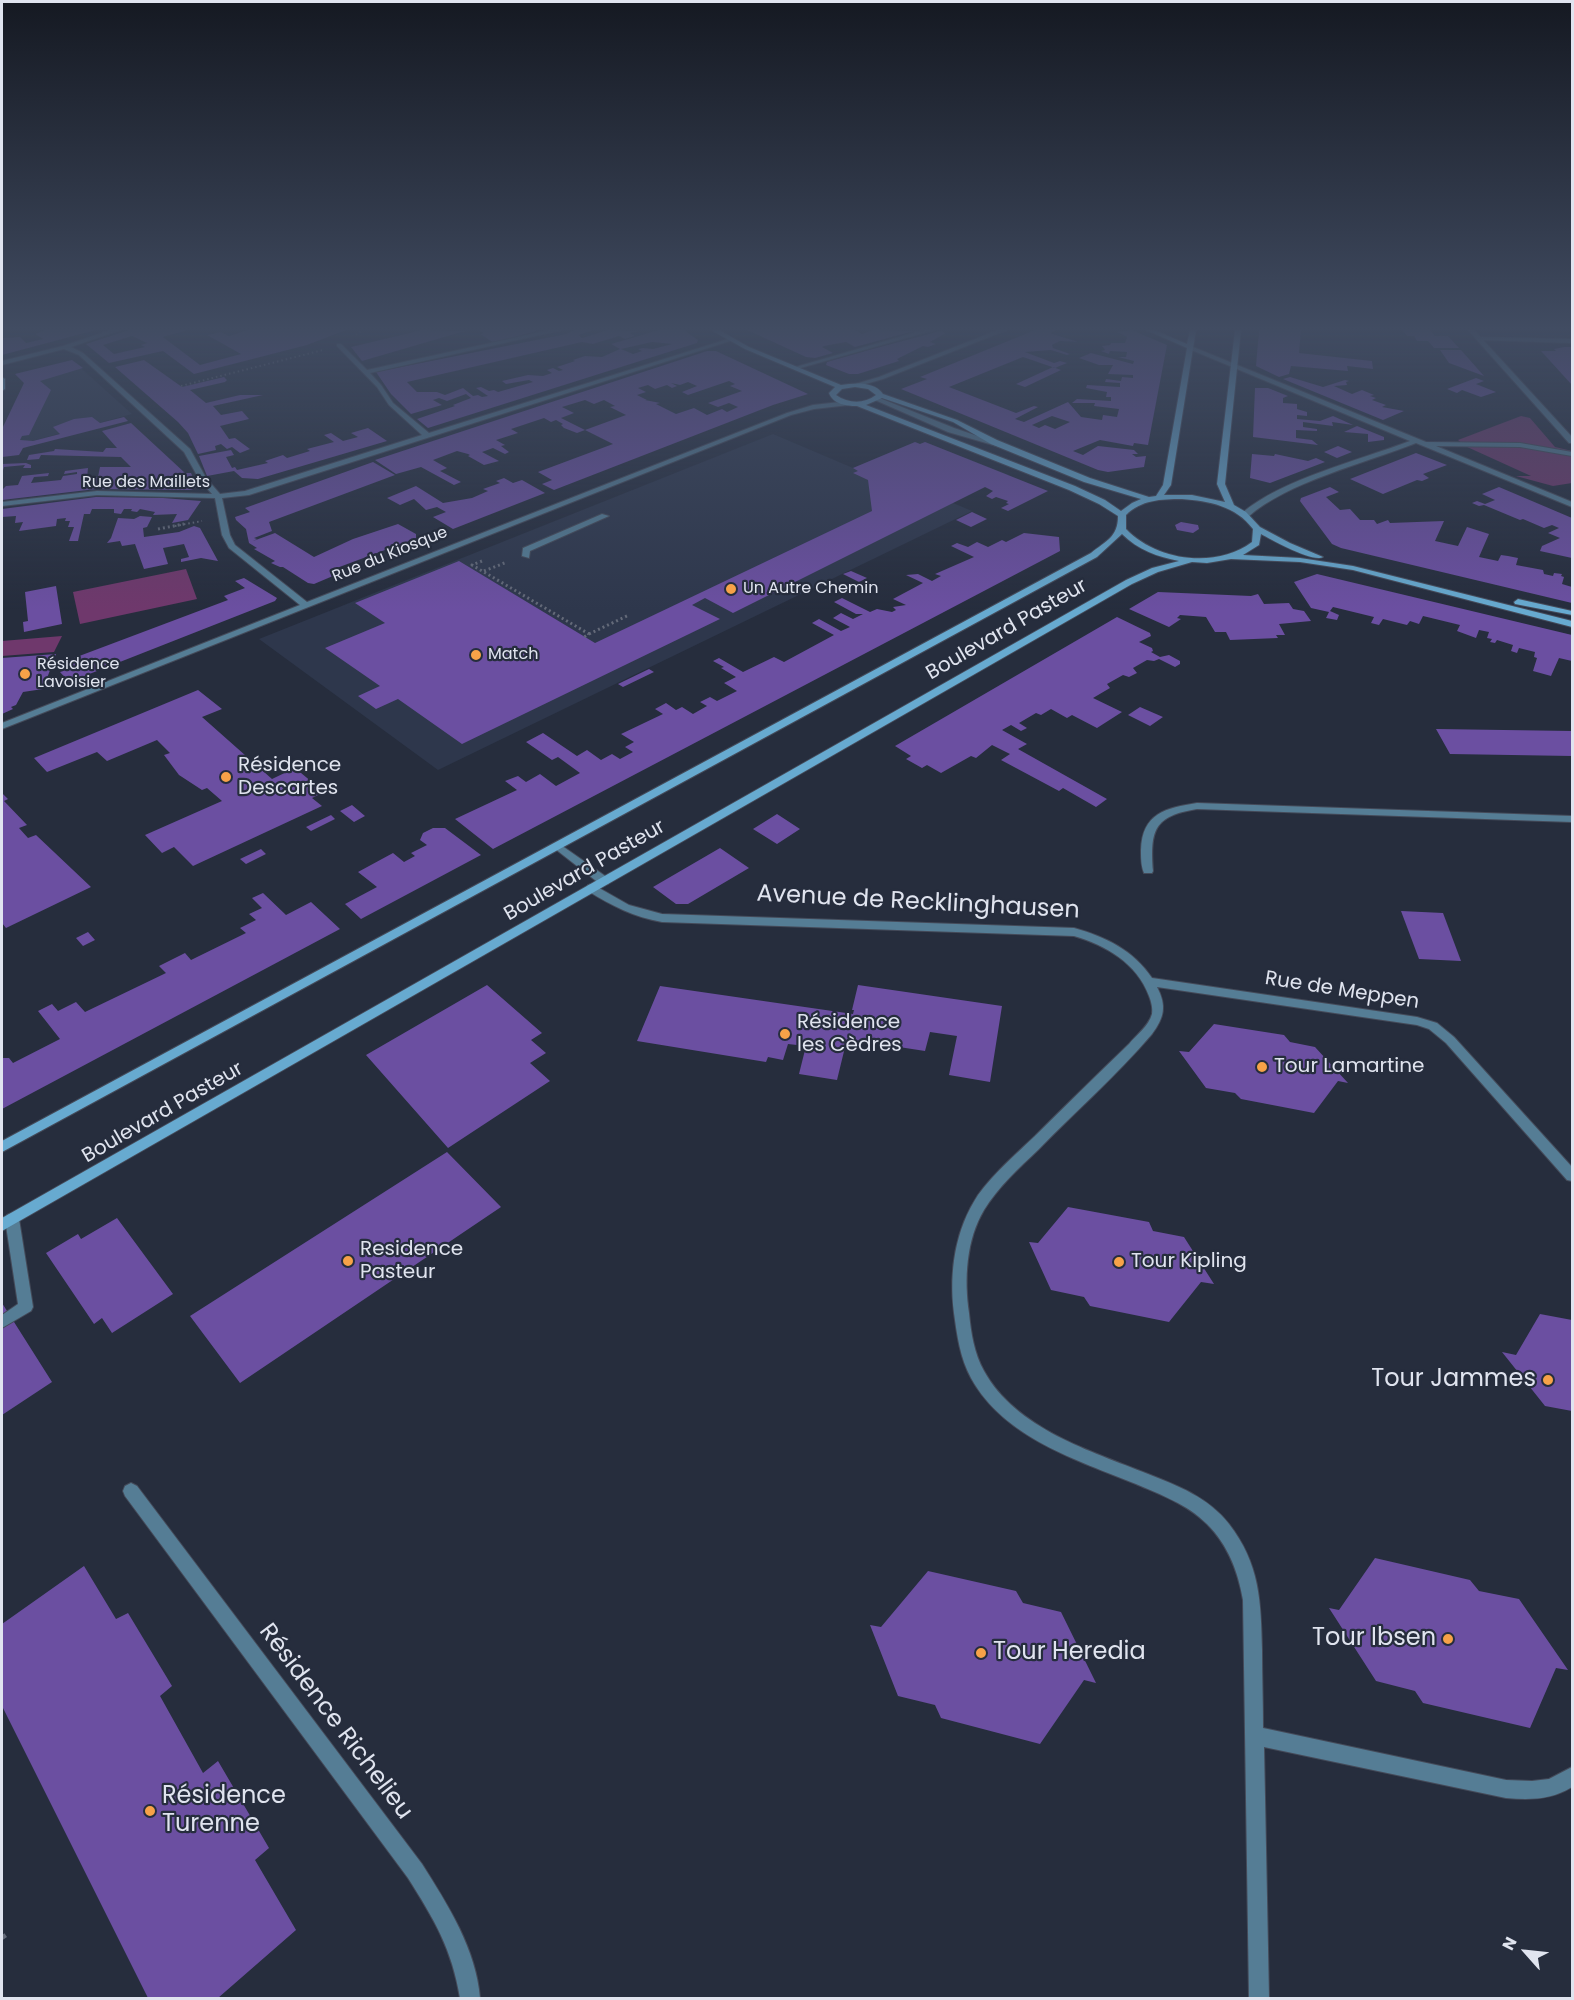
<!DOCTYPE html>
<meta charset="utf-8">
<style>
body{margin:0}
#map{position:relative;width:1574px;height:2000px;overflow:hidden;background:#262d3d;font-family:Poppins,sans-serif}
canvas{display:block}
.frame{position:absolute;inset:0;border:3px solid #e0e4ef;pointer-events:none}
.north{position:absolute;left:1496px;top:1922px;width:60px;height:60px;-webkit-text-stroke:4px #262d3d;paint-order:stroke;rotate:297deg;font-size:16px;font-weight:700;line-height:24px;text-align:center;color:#e0e4ef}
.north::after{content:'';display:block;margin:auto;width:21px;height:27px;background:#e0e4ef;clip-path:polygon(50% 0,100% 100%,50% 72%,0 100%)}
</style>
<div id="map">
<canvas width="1574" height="2000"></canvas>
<div class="frame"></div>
<div class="north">N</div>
</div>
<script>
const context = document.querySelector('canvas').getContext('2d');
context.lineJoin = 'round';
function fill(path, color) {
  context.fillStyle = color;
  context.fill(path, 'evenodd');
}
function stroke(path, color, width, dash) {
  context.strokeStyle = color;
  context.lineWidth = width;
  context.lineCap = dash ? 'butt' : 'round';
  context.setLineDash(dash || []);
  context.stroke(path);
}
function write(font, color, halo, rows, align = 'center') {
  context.font = font + ' Poppins,sans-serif';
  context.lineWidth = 4.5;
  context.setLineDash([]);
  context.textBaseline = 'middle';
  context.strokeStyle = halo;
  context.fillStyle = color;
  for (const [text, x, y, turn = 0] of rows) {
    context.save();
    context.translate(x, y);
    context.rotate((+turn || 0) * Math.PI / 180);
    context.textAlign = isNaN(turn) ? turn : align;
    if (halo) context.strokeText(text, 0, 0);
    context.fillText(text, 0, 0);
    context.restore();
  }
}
fill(new Path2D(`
 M72,360L132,414L25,443L2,444V429L24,383L15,374Z
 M773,434L853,468L915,442L920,444L925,442L1009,475L953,503L972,511L438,770L259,639Z`), '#2e374c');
fill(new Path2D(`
 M1521,416L1530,418L1555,447L1572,451V483L1553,486L1516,476H1531L1465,446L1458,440Z
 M186,569L197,599L80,624L73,592Z
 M62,636L54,652L2,656V641Z`), '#6f386c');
fill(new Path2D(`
 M46,330H96L2,355V338L20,337L26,343L43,339L35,334Z
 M129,330H188L163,337L200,365L241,354L207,335L221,332L229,336L248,330H346L307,345L194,374L163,351L109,363L86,344ZM132,336L147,343L141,345L145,347L114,354L103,345Z
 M422,330L465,331L362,361L351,347Z
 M478,330H536V331L494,343L480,334L484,333Z
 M575,330H593L579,335L582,338L608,330L638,331L630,333L635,336L625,339L619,336L593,344L582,342L407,382L417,392H437L445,395L463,388L473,396L478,395L482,397L488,396L476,388L481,387L489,391L494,390L498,392L533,382L529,380L506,384L502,381L528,375L543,376L552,373L547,370L553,368L559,371L563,370L557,367L575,361L573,360L585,356L602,357L620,349L611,344L659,330H684L698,340L697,343L428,428L417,419L455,406L453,405L471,398L466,394L447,401L439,398L433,400L442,405L411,414L391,394L376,372L566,334ZM652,342L672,344L653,349L643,348L638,349L642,351L633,354L621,349Z
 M747,330H855L862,334L874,330L914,331L855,347L846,342L824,346L822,347L833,353L815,358L806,357Z
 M1035,330H1056L1050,333L1078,342L1060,341L1052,345L1053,348L1070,354L1067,355L1051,350L1025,352L1054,363L1060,361L1067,363L1055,368L1023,357L949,387L1016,413L1034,406L1038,407L1015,419L1024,422L1068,402L1081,417L1102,420L1103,415L1117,417L1119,409L1094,406L1095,403H1072L1077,399L1111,401V397H1106L1107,392L1086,388L1087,385L1120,387V383L1105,382L1106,379L1121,381L1122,377L1133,378V375L1108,374L1113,365H1099L1079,358L1091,353L1133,364L1134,361L1118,357H1126L1127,352L1110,351L1109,354L1101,351L1105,350L1102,346L1110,345L1111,343H1125L1127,337L1117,332L1132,330L1167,345L1148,445L1134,443L1133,446L1100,440L1073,451L1083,455L1098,446L1134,450L1138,454H1132L1136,457L1146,456L1144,467L1108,472L1098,470L901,389L927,379L920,377ZM1052,416L1070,422L1055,429L1045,425L1039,428L1032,425Z
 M1259,330H1301L1299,353L1372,361L1373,369L1347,366L1348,371L1291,366L1289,374L1279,377L1256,366Z
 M1402,330H1430L1435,336H1448L1459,348H1434L1428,341H1417L1414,336H1407Z
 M940,331L946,333L930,342L936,344L928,347L923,346L897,359L899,361L858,374H849L826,365L827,362L869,350Z
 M1564,347H1572V385L1541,351H1556L1554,349Z
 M1440,350H1461L1484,376L1449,363Z
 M707,351H716L808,394L773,405L554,490L542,484L552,480L538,472L613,444L585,430L577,433L564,428L561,425L563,424L556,420L551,422L544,418L511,429L518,433L496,440L505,445L501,446L509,452L505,454L493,448L482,452L499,461L484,465L468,456L470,455L468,454L457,451L433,460L447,468L440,471L461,482L454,485L421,467L396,474L375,460ZM729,381L735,384L730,386L742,391L708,403L718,407L729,403L738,407L727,412L722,409L707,415L694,408L676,414L656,404L660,403L645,400H647L637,395L646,392L638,388L648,385L655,389L667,385L672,388L677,386L671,383L680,385L688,382L697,386L682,392L688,395ZM585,400L594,404L604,400L615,406L610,407L626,415L585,430L561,418L574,413L562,407Z
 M72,360L83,368L40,381L51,390L29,435L22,436L20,440L33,441L60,434L53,427L74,419L92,417L100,423L124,417L128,421L23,448L19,455L2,457V429L24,383L15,374Z
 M144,360L182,387L224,377L227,380L225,382L190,390L206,403L240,395H263L213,406L221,415L242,411L249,419L220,426L229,439L235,438L250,449L240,453L232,447L227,449L221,444L215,446L216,450L198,454L188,433L178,422L115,367Z
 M1053,367L1061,370L1025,387L1016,384Z
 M1290,377L1323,387L1345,380L1349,381L1346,382L1347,385L1334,386L1352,394L1362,390L1374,395L1370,396L1376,398L1372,400L1386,405L1382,407L1404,411L1383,420L1283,379Z
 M1476,378L1484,381L1476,384L1496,392L1481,397L1462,390L1457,393L1447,389Z
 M1255,388H1268L1288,396L1283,398V403L1297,404V409L1307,412V416L1297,415V419L1320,421L1333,416L1353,425L1332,422L1333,426L1303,422V427L1317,429V431L1296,430V438L1312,440L1318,445L1253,437Z
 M131,423L185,473H191L197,487L191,490L96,489L2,500V490L6,486L18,485L22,476L49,473L48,476L34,477L31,483L61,480L63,476L77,474V472L64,474L65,471L88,468L87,478L98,477L100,467H131L121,457L41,455L39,459L27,460L29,455L54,451L55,449L103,452L106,448H117L102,431Z
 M1357,426L1384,437V440L1368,442V434L1344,432Z
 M368,428L387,441L258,479L242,478L234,471L207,476L199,456L231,450L234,455L226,457L232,468L235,467L237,470L268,463L265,461L283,455L287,458L310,451L307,449L334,442L324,435L331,433L343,441L358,437L351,433Z
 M915,442L920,444L925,442L1048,491L1008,511L1001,508L1009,504L1006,503L1008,501L996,497L992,499L986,496L993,491L985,487L733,613L705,598L692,605L720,619L462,744L398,699L376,709L358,696L380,686L325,648L385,623L355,603L459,561L595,643L872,511L868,480L853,473L858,471L853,468Z
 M1338,446L1352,452L1337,458L1324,452Z
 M1416,453L1447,465L1423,474L1429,478L1422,481L1417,480L1383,494L1350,479Z
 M1252,454L1274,456L1275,454L1308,461L1316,458L1325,462L1270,483L1250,478Z
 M373,462L395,475L269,522L272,531L254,538L257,539L253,541L275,533L314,557L353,539L398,524L416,534V538L409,541L334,569L340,573L314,584L308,583L283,567H280L271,563L275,561L254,549L257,548L249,543L246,529L236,520L235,517L250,512L245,508Z
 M26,463L31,465V468H23L25,465L4,467L2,474V464Z
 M504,478L513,483L522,480L545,493L453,529L433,517L446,512L437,507L426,510L414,499L400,505L387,498L416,486L443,503L472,498L488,491L483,489L500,483L496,481Z
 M1330,487L1339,492L1326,497L1340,510L1350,509L1360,520H1374L1377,524L1388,520L1390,523L1444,521L1435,541L1458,546L1467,527L1489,534L1479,557L1498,561L1501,555L1508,556L1518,558L1516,565L1543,570L1544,574L1553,576L1554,573L1562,574L1561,576L1564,577L1562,584L1572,587V603L1341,548L1332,544L1300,501L1301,498Z
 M1499,487L1572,518V558L1540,551L1542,546L1560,538L1548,533L1559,528L1552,525L1544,528L1523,519L1520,520L1484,505L1479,506L1472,503L1477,501L1485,504L1495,500L1482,494Z
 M96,497L163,498L201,501L188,520L172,523L177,514L153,515L155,512L140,509L137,512L131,511L132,509H124L121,514L114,513V509H92L90,514H84L78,541H69L74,527H68L70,521H65L66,518L57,519L56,526L19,531L23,522L15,523L16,516L2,517V509Z
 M972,512L987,519L971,527L956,520Z
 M140,516L152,517L147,527L143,528L144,537L179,532L194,526L200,528L218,561L201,558L181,562V559L189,557L184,544L163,548L168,564L144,569L135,544L122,546L120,541L107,543L111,538L118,518L134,519Z
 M1181,522L1198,525L1199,529L1193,533L1177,530L1175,525Z
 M1024,533L1059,537L1060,551L493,849L455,819L517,790L505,781L518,776L526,782L540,774L556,786L580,773L558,757L552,760L526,742L543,733L577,756L587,750L601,760L612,754L620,759L633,752L625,747L634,742L621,734L663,714L655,709L666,703L676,710L682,707L693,714L707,706L700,702L710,697L717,701L737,691L724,683L736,677L721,668L724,667L713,661L719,658L743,672L774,657L784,662L834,635L812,623L819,619L841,631L850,627L833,618L841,613L853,619L863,614H856L834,602L842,598L870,612L877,609L892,612L896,610L893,607L906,605L893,599L923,583L906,575L918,574L932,581L941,576L935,574L974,557L951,546L957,543L968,547L977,542L988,547L1002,540L1006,542Z
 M851,571L867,578L859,582L843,574Z
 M1317,574L1572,635V661L1559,658L1551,676L1533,671L1537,658L1534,657L1535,652L1519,648L1517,653L1511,651L1513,645L1497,640L1495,643L1490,642L1492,639L1487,638L1489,632L1479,630L1476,638L1457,631L1460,625L1423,616L1419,624L1410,621L1407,625L1383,619L1379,625L1371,623L1374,617L1333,607L1330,611L1339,615L1337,620L1326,618L1329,612L1311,608L1294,582Z
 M244,578L277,598L275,601L69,682L60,672L73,667L66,661L228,600L224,596L245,588L235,581Z
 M56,586L62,624L24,632L23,622L28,621L25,592Z
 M1158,592L1251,596L1258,594L1264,604L1289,603L1293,609L1304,611L1311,621L1279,624L1285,635H1276L1278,638L1230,640L1226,632H1215L1206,617L1180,615L1177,618L1181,619L1169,627L1129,609Z
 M1117,617L1150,633L1151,636L1139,642L1152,648L1153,651L1151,652L1160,657L1169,655L1180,661V664L1175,667L1159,659L1154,661L1147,660L1133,668L1137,673L1129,677L1123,675L1107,684L1110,688L1093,698L1122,712L1097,728L1072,715L1067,718L1051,709L1041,715L1036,713L1019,723L1027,728L1021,731L1011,725L1002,730L1027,744L1018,749L1107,799L1096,807L1063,788L1059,791L1001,760L1010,754L992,745L976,758L971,756L941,773L927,765L922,768L906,759L911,756L895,746Z
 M56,654L43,689L23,692L16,705L11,707L13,709L2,714V658Z
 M649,669L654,672L623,687L618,684Z
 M198,690L222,709L202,717L272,779L295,768L324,792L312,798L322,806L193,866L174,847L162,853L145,835L222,801L207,788L202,790L179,775L164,755L170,753L157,740L107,761L97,752L47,772L34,758Z
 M1140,707L1163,717L1150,726L1128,715Z
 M1436,729L1572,731V756L1450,754Z
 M2,793L8,799L4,801L27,825L19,828L28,838L36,835L91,887L6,928L2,923Z
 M352,805L365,816L354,822L340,811Z
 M777,814L800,829L777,844L753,829Z
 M331,815L335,819L311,831L306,827Z
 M433,828H445L481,855L361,919L345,904L377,887L358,872L393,853L404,862L415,856L411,853L427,845L420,840L423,833Z
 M720,848L749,868L688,904H676L653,887Z
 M261,849L266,854L246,864L240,859Z
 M263,893L286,915L311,902L340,929L2,1109V1058H9L13,1063L60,1039L38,1011L52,1004L58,1011L76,1002L85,1012L166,973L159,966L185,953L191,960L246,933L240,928L256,920L249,914L262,908L252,898Z
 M1401,911L1443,913L1461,961L1419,959Z
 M88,932L95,940L83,946L76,938Z
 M487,985L542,1033L531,1040L546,1053L530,1063L550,1081L448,1148L366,1055Z
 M858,985L1002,1006L990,1082L949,1075L957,1036L930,1032L925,1051L847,1039L837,1080L799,1074L806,1046L788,1044L783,1060L768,1057L766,1062L637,1041L660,986L853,1014L854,1010H852Z
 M1214,1024L1284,1035L1290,1042L1315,1047L1348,1083L1338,1081L1314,1113L1241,1099L1235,1093L1206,1088L1179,1051L1189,1052Z
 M447,1152L501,1207L240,1383L190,1316Z
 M1068,1207L1149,1222L1153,1231L1184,1237L1214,1284L1201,1282L1169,1322L1090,1306L1084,1297L1051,1290L1029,1242L1038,1243Z
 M117,1218L173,1294L112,1333L102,1318L94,1324L46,1253L78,1234L81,1239Z
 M2,1303L52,1382L2,1415Z
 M1540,1314L1572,1320V1411L1545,1406L1502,1352L1516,1355Z
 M1375,1558L1470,1580L1479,1591L1519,1599L1568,1670L1556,1668L1530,1728L1423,1703L1415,1691L1376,1681L1329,1608L1339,1610Z
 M84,1566L116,1619L128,1613L172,1686L160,1696L203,1773L218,1761L269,1848L255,1860L296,1930L218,1998H148L2,1706V1624Z
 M928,1571L1016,1591L1023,1603L1061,1612L1096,1683L1084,1680L1040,1744L941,1718L935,1705L898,1696L870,1625L881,1627Z`), '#6b4fa1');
const lane = new Path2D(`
 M1481,337L1572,339V343L1479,340L1478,339Z
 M877,397L954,428L1004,445L1000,447L948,432L875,400V398Z
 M602,514L609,516L530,551L529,558L522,556L523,548Z
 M1197,803L1572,816V822L1197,809C1154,816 1150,830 1153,871L1152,873H1144C1141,866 1141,858 1141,850C1142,813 1166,808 1197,803Z
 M12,1213L17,1215L19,1219L33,1307L31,1311L2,1328V1315L18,1304L5,1219L7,1215Z`);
const street = new Path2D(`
 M111,330H120L71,347L83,353L190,449L206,478L220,494L245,491L422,435L389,405L377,387L337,346V344H341L367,370L550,330H562L370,373L381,385L393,403L429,433L728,339L733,340L249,495L222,498L230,535L235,545L307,602L787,413L813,405L849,401L852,403L849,405L814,409L791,415L2,729V723L300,605L229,548L222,535L215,498L97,495L2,506V502L97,491L212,494L199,479L184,452L79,355L64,349L2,365V361L63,346Z
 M924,330H934L797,369L792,368Z
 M998,330H1007L883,379L855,387L852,385L879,377Z
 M1468,330H1474L1572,437V443H1569Z
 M1189,347H1193L1426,442L1520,443L1572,452V456L1520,447L1436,446L1572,502V507L1416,443C1366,463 1287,482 1248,517H1242V513C1282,479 1360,460 1410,441L1189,349Z
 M558,843L608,878L609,881L608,884H600L554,848L553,846Z
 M592,884L629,905L662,914L1074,928C1106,937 1133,950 1152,978L1417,1017L1437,1023L1454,1037L1572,1167V1181L1567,1180L1446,1043L1429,1029L1417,1025L1157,987C1167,1006 1164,1018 1152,1034C1117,1075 1076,1111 1039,1149C1019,1168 998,1187 984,1210C966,1240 964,1280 969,1313C971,1333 974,1353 984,1371C1016,1429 1091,1451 1148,1474C1178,1486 1208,1497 1229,1524C1260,1564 1261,1602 1262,1650C1262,1676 1263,1702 1263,1728L1506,1780L1532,1781L1549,1779L1572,1767V1787C1551,1800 1530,1800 1506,1798L1264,1747L1269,1998H1249L1243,1600C1238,1571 1228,1545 1207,1524C1187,1504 1161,1495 1136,1484C1077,1460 1004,1438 971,1378C960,1358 957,1335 954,1313C949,1272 955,1230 978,1195C994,1173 1015,1155 1035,1136C1066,1105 1097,1075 1129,1044C1136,1035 1149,1026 1152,1014C1153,1008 1151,1001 1149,996C1137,963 1105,945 1074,936L662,922C634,917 612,906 588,891L586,888L588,885Z
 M131,1483L137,1486L422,1864C448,1905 476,1949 480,1998H460C452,1949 434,1919 408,1878L125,1496L123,1491L125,1486Z`);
const secondary = new Path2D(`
 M711,330H719L749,347L841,385C855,383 874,381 883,394L957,420L997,440L1090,478L1149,497L1156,496L1163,485L1187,348L1146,330H1154L1187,344L1190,330H1196L1171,485L1164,495H1192L1225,502L1217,484L1235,330H1241L1225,484L1234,505L1246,512L1260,527L1290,543L1323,557C1313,563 1272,540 1261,534L1259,545L1243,555L1300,558L1353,566L1572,621V627L1353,570L1300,562L1231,559L1207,563L1192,562L1158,572L1132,584L2,1231V1218L1126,580L1152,568L1179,561C1158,557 1138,550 1122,534L1097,557L2,1152V1141L1091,553C1106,541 1118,537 1118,516L1099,504L1069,490L857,406C846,406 833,404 829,393L835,387L745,349ZM855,387L868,389L876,395C864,404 849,404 836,395L842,389ZM882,398L953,422L991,444L1084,482L1141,499L1132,503L1121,511L1105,500L1075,486L866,405ZM1182,499C1209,501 1236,506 1253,529L1252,542C1216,569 1157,561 1126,529V515C1141,500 1161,499 1182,499Z
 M2,377L5,379V389L2,391Z
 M1518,599L1572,611V615L1515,604L1514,602Z`);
stroke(lane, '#444a59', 2);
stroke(street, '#444a59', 2);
stroke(secondary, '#444a59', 2);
stroke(new Path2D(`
 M356,335L363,330
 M181,386L323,350
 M175,526L202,521`), '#646a79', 2, [1.5, 3]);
stroke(new Path2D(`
 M158,529L184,524
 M482,561L472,565L589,634L584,637
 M484,571L507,562
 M589,634L629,615`), '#646a79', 3, [2, 3]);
stroke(new Path2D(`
 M2,1935L6,1941`), '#646a79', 6, [4.5, 7]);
fill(lane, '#557d95');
fill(street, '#557d95');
fill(secondary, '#67aad0');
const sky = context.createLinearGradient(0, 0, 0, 610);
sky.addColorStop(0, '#151922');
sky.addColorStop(0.54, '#414c62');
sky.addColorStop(1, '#414c6200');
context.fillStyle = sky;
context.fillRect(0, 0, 1574, 610);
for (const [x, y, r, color] of [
 [731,589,6,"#f7a248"],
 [476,655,6,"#f7a248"],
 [25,674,6,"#f7a248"],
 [226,777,6,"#f7a248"],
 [785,1034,6,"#f7a248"],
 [1262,1067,6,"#f7a248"],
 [348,1261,6,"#f7a248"],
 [1119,1262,6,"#f7a248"],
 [1548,1380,6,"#f7a248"],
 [1448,1639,6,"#f7a248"],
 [981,1653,6,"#f7a248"],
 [150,1811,6,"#f7a248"]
]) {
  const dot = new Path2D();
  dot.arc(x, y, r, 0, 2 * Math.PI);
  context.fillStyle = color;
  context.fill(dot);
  stroke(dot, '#262d3d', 2);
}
write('16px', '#e0e4ef', '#262d3d', [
 ["Rue des Maillets",146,483],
 ["Rue du Kiosque",390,555,-22]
]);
write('16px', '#e0e4ef', '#262d3d', [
 ["Un Autre Chemin",743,589],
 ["Match",488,655],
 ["Résidence",37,665],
 ["Lavoisier",37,683]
], 'left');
write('20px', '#e0e4ef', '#262d3d', [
 ["Boulevard Pasteur",1007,630,-30],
 ["Boulevard Pasteur",585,871,-30],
 ["Rue de Meppen",1342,991,9],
 ["Boulevard Pasteur",163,1113,-30]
]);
write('20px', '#e0e4ef', '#262d3d', [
 ["Résidence",238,766],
 ["Descartes",238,789],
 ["Résidence",797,1023],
 ["les Cèdres",797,1046],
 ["Tour Lamartine",1274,1067],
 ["Residence",360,1250],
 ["Pasteur",360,1273],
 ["Tour Kipling",1131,1262]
], 'left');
write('24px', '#e0e4ef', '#262d3d', [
 ["Avenue de Recklinghausen",918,903,3],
 ["Résidence Richelieu",335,1722,53]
]);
write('24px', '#e0e4ef', '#262d3d', [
 ["Tour Jammes",1536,1380],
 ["Tour Ibsen",1436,1639],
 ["Tour Heredia",993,1653,"left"],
 ["Résidence",162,1797,"left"],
 ["Turenne",162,1825,"left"]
], 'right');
</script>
